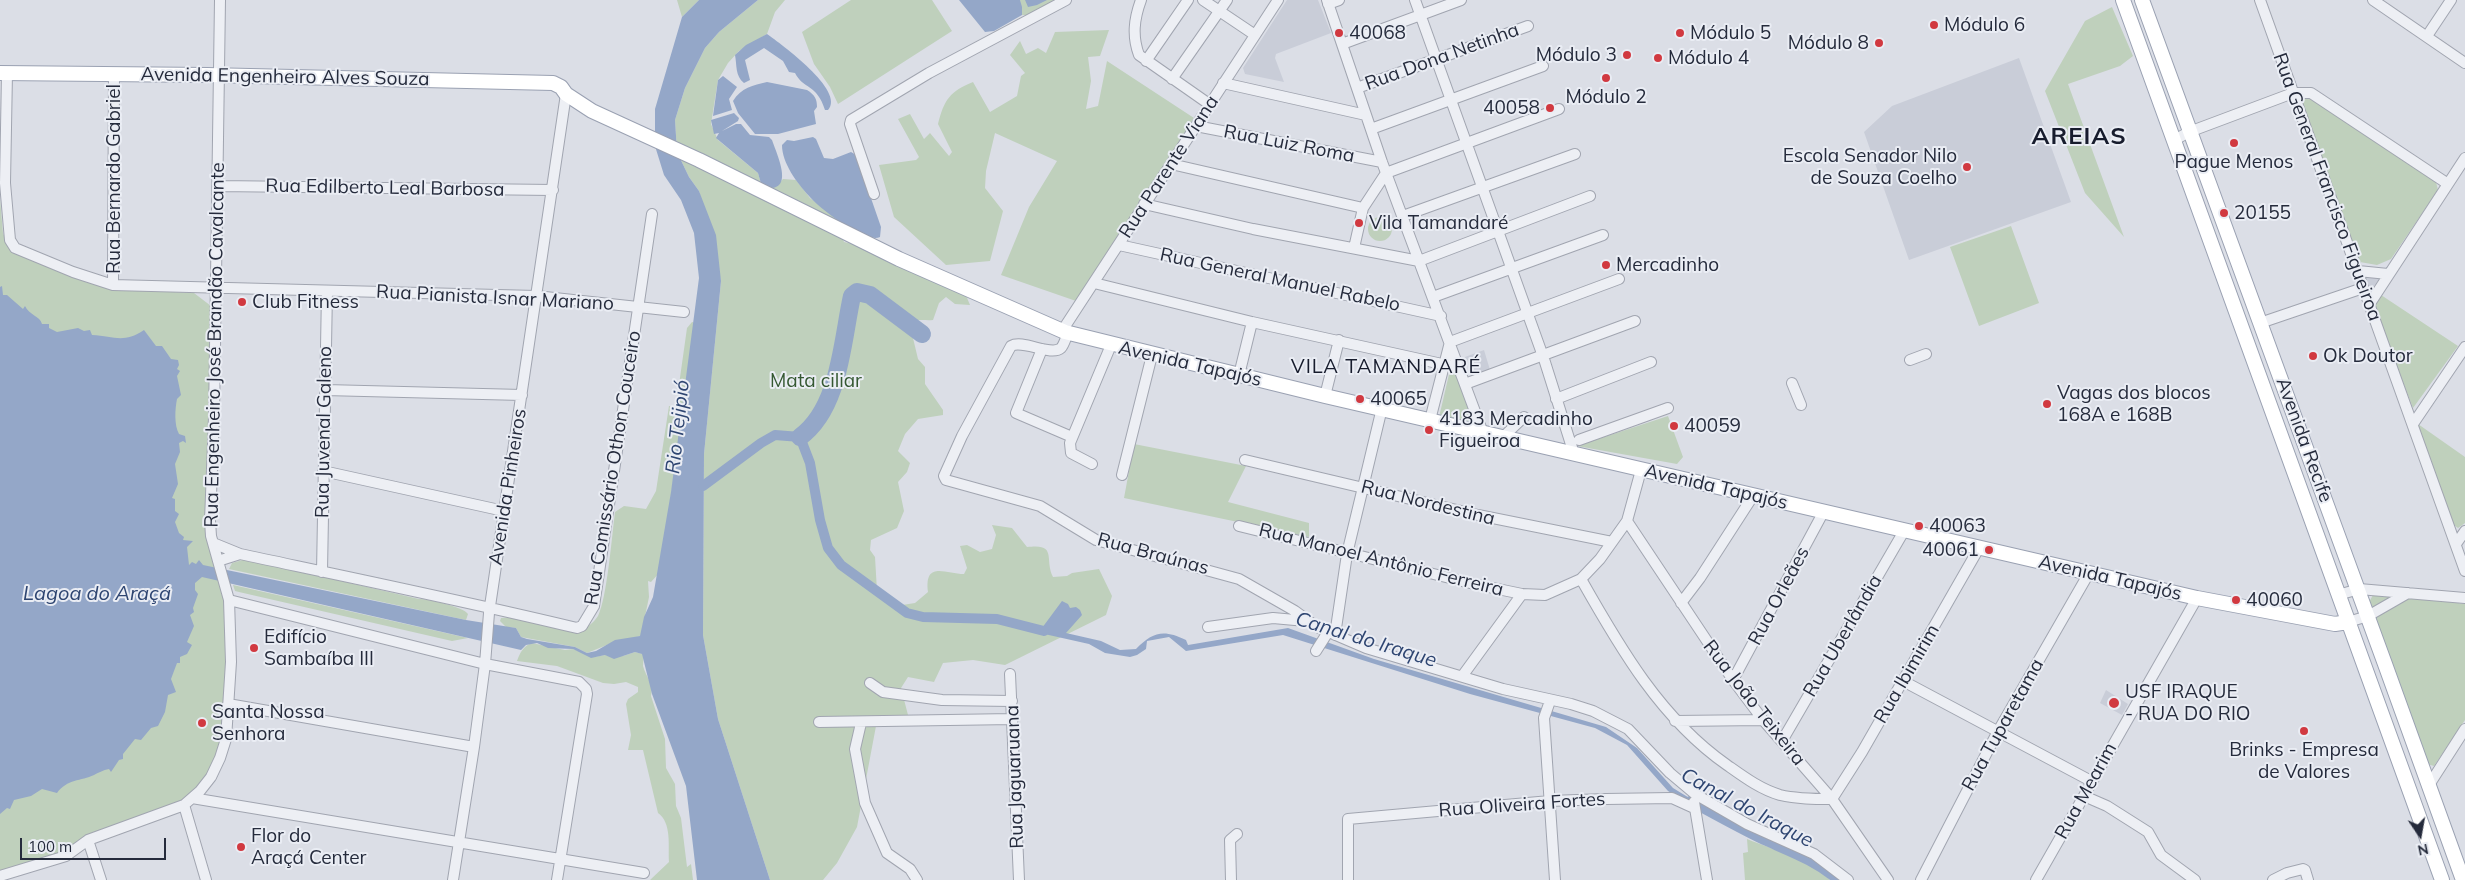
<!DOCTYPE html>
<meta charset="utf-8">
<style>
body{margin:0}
#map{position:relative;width:2465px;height:880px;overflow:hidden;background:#dbdee6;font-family:Mulish,sans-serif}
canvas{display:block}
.north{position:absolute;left:2395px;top:810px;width:50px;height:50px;-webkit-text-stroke:4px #eaedf4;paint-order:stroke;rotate:168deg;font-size:14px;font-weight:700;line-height:20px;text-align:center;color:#252b3c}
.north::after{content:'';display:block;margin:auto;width:18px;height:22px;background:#252b3c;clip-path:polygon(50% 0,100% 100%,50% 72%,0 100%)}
.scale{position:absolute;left:20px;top:838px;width:146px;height:22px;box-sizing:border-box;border:2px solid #252b3c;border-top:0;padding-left:6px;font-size:15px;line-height:18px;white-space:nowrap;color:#252b3c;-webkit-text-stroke:4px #eaedf4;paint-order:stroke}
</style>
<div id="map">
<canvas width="2465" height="880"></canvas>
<div class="north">N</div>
<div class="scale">100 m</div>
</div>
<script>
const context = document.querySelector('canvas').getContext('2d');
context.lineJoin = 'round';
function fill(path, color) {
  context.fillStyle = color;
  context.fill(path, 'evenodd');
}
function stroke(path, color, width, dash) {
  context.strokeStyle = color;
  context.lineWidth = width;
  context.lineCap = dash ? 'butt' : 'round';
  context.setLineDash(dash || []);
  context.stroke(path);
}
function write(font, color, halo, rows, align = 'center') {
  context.font = font + ' Mulish,sans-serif';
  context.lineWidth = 4;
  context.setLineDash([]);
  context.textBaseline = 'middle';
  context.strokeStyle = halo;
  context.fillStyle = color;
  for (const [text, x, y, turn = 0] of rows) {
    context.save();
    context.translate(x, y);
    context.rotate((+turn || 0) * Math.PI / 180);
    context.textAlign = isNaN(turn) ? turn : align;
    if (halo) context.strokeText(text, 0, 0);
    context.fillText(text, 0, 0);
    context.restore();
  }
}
fill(new Path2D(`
 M1287,0H1318L1331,33L1276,54L1275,58L1284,82L1245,74L1243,68Z
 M2019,58L2071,202L1909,260L1864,132L1892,106Z
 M2364,277L2380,278L2371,290L2368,289Z
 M1484,350L1490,370L1472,376L1465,357Z
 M2106,690L2128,704L2122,715L2100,703Z`), '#c9cdd8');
fill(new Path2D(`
 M677,0H699L682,17Z
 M758,0H785L775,12L767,34L739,51L728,63L718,80L711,124L718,140L758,173L762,187L781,181L783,179L796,180L810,198L848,226L842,237L844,242L861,246L965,293L970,305L955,304L946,297L939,303L933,320C923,321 911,317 907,329L913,338L918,359L925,367V384L943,410V415L918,419L905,434L898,451L910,463L907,472L898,482L904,511L897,528L871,540L870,550L875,557L877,591L896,606L915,603L928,592C924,560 946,574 964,574L967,568L960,546L967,545L980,552L992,549L996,535L992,525L1012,528L1027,547C1058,543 1044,559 1053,577L1067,576L1072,573L1099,569L1112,596L1106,615L1005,665L973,660L943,663L934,682L908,677L901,688L908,715L882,719L876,726L857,827L837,863L823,880H770L718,719L703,635L704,454L721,281L699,191L689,177L677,152L675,120L685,88L705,48L719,32Z
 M851,0H932L952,31L838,104L830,87L814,64L802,32Z
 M1020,0H1060L1030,15H1022Z
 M2112,7L2133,56L2120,66L2068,84L2124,237L2085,193L2045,91L2085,21Z
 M1109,30L1100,56L1088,57L1091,81L1086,109L1098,106L1107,61L1194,118L1076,301L1001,275L1029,207L1057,161L995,133L986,171L985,188L1003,211L990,261L946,265L894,217L879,165L916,160L919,157L898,119L910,114L924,139L930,133L949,156L952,152L938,124C944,100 950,91 973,82L990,112L1017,96L1021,76L1025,73L1010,55L1020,41L1026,54L1038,48L1046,53L1055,32Z
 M2312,95L2435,178L2438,190L2391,259L2377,265L2360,262L2300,100Z
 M0,199L3,233L9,248L115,289L194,293L211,306L208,544L224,602L226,641L223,732L209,775L189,798L66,852L0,873Z
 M1368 229a12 12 0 1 1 24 0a12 12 0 1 1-24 0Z
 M2011,226L2039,303L1979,326L1950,247Z
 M2381,295L2458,346L2413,408L2373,304Z
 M692,322L696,323L660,572L651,582L648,581L649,597L641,636L612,643L587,653L575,647L521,637L516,628L506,627L500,621L501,618L515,617L584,629C590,625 594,622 598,616C607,598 612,535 615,512L624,506L646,509L656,491L669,406H676L687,328Z
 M1450,370L1457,371L1474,422L1470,425L1441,419L1440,413Z
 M1668,416L1683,457L1677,464L1577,446Z
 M2418,424L2465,457V523L2458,528L2454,525Z
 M1134,444L1246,466L1228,502L1309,523V537L1124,498Z
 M246,559L419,599C428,599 464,607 468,614L466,620L229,569L232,563Z
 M233,585L468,638L452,641L239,592L235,591Z
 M2387,594L2465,604V720L2434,766L2427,764L2369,602L2373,595Z
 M532,643L565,650L573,649L594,657L605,655L623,656L635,652L643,654C644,659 643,662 643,666C646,677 654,684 651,696L665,739L666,768L675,784L676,806L681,818L687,867L691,864L693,880H650L669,862C668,846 672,823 658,813L643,750H628L631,735L626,704L628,699L638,692V687L626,682L614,684L603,683L557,666L517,661C520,653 523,646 532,643Z
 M1747,839C1776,851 1808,857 1830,880H1745L1743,853L1748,852Z`), '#bfd0bc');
fill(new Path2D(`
 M699,0H758L719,32L705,48L685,88L675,120L677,152L689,177L699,191L716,235L721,281L704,454L703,635L718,719L770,880H697L686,786L652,694L642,654L635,652L614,659L605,655L591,658L573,649L548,648L537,643L526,645L521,650L202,577L195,583V590L198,594L193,608L194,612L190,615L194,626L187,642L192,645L187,654L180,657V663H177L171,679L176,692L168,695L165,712L158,726L151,728L141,740L135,739L123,754V759L119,760L111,772L109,769C103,770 98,773 94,775C81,781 67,779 57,793L42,789L31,796L14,800L10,809L7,808L0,814V287L2,286L3,295H7L23,309L25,306C29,315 40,316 42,324H49V328L57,332L78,328L84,331L90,330L92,335C114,336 123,344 144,330L156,346H162L171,359L178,360L179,365L177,369L180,371L177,376L181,395L177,399C175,409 174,425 179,434L185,436L186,443L183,441L179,443L180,452L175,464L178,484L172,498L175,499V511L179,514L175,522L179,533L184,537L183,540L193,541L187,547L189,565L192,562L196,564L199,560L203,565L466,620L516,628L521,637L527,639L575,647L587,653L596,651L615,640L640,636L644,617L653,597L671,492L699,278L694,233L681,200L664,175L655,146V109L682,17Z
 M959,0H1020L1022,7V15L994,31L985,32Z
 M1025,0H1047L1037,5L1028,7Z
 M767,34C781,44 846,91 828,110H825C817,84 803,89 795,73L789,72L783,61L764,48L745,60L750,80L744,83C735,76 737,65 735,55L746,45Z
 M723,76L737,87L729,99L732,110L713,116L718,80Z
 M767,82L807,90C815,95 817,99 817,107L814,111L816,124L778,134H755L738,113L733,101C741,88 753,85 767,82Z
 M734,113L739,118L738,121L722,131L736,124H741L750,135L769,137L772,140C777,155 797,195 762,187L758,173L716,138L719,133L714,134L711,120Z
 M813,137L816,139L824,158L833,159L851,152L856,155L881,227L880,237C865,244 819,208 809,196C797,183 782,163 782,145L787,140L794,141Z
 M1062,601L1068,604L1070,608L1076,607L1080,610L1082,615L1066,633L1101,641L1120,650L1136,649C1153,632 1163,629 1186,640L1188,645L1288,628L1374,659L1606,727L1637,748L1673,788L1691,799L1690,804L1668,791L1627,745L1595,728L1470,694L1283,635L1186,651L1169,637L1147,641L1146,649L1137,655L1130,657L1105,653L1089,644L1031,631L1034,626L1042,628Z`), '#94a7c8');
stroke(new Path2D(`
 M703,486L761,443L775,435L800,437L810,463L820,520L828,548L841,565L907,613L923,617L997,619L1044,631
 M1690,801C1714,814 1739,828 1764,840C1791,852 1816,861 1838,880`), '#94a7c8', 10);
stroke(new Path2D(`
 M800,437C840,408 842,341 852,296L857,292L870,295L922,334`), '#94a7c8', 18);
const minor = new Path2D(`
 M1141,0C1134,19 1132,36 1139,55L1209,104
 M1203,0L1255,35
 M1327,0L1382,162L1483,433
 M1415,0L1544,359L1574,454
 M2260,0L2465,571
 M2373,0L2465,63
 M1328,4L1339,0
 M2427,36L2451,0
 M1342,44L1461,0
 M1146,61L1188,0
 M7,73L5,183L10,240L15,248L73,272L113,285L536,296L684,312
 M1172,79L1227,0
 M1223,83L1366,115
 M1357,88L1528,26
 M1196,126L1382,162
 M1371,129L1543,66
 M2175,146L2178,138L2189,132L2293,93H2311L2448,184
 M1171,164L1363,208
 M218,186L553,190
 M874,194L850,124L851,120L929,73L1066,0
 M1144,204L1253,229L1419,261L1590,196
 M1403,216L1575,154
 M1119,245L1441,316
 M1354,248L1363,208L1386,173L1559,109
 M2358,271L2388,274
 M1094,283L1252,322L1460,368
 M113,285L114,74
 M1433,297L1603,235
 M2369,305L2465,158
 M2260,323L2363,288
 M1062,331L1278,0
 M1068,333C1066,337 1064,345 1061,348C1051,357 1023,339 1011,346L962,436L944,476L946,480L1040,506L1096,540L1239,579L1295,611L1317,627L1366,648L1503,689L1571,704L1593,711L1628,729L1670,773L1695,794L1747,824L1814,854L1848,880
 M1450,342L1619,279
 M1042,349L1016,413L1072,437
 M1910,360L1926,354
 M1239,375L1252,322
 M1792,383L1801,405
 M1465,384L1635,321
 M325,390L522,395
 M1325,396L1339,340
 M1556,399L1651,362
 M1430,420L1450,342
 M2413,424L2465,347
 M1503,437L1524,417
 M1579,440L1668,408
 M1245,460L1478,515L1612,542
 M1092,464L1071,453L1070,443L1111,345
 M323,471L504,511
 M1122,475L1152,355
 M1627,521L1733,680L1763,720L1832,799L1888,880
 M1239,526L1474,584L1522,594L1545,595L1581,579L1600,559L1627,521L1641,470
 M213,543L240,554C353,578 465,601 577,628L582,626L594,606L652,214
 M2456,544L2465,531
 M218,561L240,554
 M322,572L327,291
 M1581,579C1620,648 1661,719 1727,765C1744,777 1760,789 1780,795C1797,799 1814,799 1832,799L1862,752L1979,548
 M2338,595L2359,589L2465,598
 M229,600L485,664L579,682L586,689L587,694L557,880
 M1681,603L1700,578L1753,496
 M2348,622L2368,616L2408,593
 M1208,627L1273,618L1306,621
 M1335,635L1347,554L1382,408
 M1316,651L1328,632
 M1010,674L1019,880
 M1463,675L1522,594
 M1733,680L1824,511
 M1903,681L2091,781
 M870,683L883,692L942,700L1012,701
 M1550,701L1544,718L1555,880
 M228,704L474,747
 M1675,721L1763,720
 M819,722L1013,719
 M861,723L855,749L865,803L887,853L910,869L917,880
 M1782,741L1904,531
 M2429,785L2465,729
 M2084,796L2107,806L2148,832L2161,855L2195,880
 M192,798L644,873
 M1694,802L1707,880
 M184,805L206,880
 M88,840L101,880
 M0,876L66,856L88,840L184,805L200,791L211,777L220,758L226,739L231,662L229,600L211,536L210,521L214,417L220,0
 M453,880L474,747L485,664L489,613L566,94
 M1231,880L1230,840L1237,834
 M1348,880V819L1550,801L1606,799L1672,798L1694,808
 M1921,880L1997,733L2089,573
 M2036,880L2197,598
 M2273,880L2287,873L2303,869L2305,870L2308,880`);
const major = new Path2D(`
 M2123,0L2442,880
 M2142,0C2248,294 2358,586 2463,880
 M0,73L207,75L553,83L561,87L566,94L592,111L699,160L899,259L1065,332L1325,396L2197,598L2335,624L2348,622`);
stroke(minor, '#a1a5b0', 12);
stroke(major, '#9aa1b2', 16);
stroke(minor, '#edeff4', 10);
stroke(major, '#fff', 14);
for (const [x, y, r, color] of [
 [1934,25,5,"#d13940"],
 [1339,33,5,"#d13940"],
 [1680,33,5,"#d13940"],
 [1879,43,5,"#d13940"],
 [1627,55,5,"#d13940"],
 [1658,58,5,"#d13940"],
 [1606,78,5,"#d13940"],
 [1550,108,5,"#d13940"],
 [2234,143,5,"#d13940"],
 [1967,167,5,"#d13940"],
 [2224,213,5,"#d13940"],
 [1359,223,5,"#d13940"],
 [1606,265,5,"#d13940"],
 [242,302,5,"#d13940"],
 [2313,356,5,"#d13940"],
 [1360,399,5,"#d13940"],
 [2047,404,5,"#d13940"],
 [1674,426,5,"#d13940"],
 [1429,430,5,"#d13940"],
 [1919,526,5,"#d13940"],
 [1989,550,5,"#d13940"],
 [2236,600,5,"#d13940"],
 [254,648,5,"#d13940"],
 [2114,703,6,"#d13940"],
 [202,723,5,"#d13940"],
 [2304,731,5,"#d13940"],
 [241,847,5,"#d13940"]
]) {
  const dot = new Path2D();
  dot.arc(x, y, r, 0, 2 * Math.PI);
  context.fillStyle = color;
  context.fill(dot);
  stroke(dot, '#eaedf4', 2);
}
write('19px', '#252b3c', '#eaedf4', [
 ["Módulo 6",1944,25],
 ["40068",1349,33],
 ["Módulo 5",1690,33],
 ["Módulo 8",1869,43,"right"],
 ["Módulo 3",1617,55,"right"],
 ["Módulo 4",1668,58],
 ["Módulo 2",1606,97,"center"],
 ["40058",1540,108,"right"],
 ["Escola Senador Nilo",1957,156,"right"],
 ["de Souza Coelho",1957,178,"right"],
 ["Pague Menos",2234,162,"center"],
 ["20155",2234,213],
 ["Vila Tamandaré",1369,223],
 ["Mercadinho",1616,265],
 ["Club Fitness",252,302],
 ["Ok Doutor",2323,356],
 ["Vagas dos blocos",2057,393],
 ["168A e 168B",2057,415],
 ["40065",1370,399],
 ["4183 Mercadinho",1439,419],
 ["Figueiroa",1439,441],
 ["40059",1684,426],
 ["40063",1929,526],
 ["40061",1979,550,"right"],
 ["40060",2246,600],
 ["Edifício",264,637],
 ["Sambaíba III",264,659],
 ["USF IRAQUE",2125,692],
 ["- RUA DO RIO",2125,714],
 ["Santa Nossa",212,712],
 ["Senhora",212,734],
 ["Brinks - Empresa",2304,750,"center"],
 ["de Valores",2304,772,"center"],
 ["Flor do",251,836],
 ["Araçá Center",251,858]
], 'left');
write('19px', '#252b3c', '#eaedf4', [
 ["Rua Dona Netinha",1442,57,-20],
 ["Avenida Engenheiro Alves Souza",285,77,1],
 ["Rua Luiz Roma",1289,144,11],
 ["Rua Parente Viana",1169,167,-57],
 ["Rua Bernardo Gabriel",114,179,-90],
 ["Rua General Francisco Figueiroa",2327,187,70],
 ["Rua Edilberto Leal Barbosa",385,188,1],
 ["Rua General Manuel Rabelo",1280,280,12],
 ["Rua Pianista Isnar Mariano",495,298,3],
 ["Rua Engenheiro José Brandão Cavalcante",215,345,-89],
 ["Avenida Tapajós",1190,364,13],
 ["Rua Juvenal Galeno",324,432,-89],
 ["Avenida Recife",2304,440,70],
 ["Rua Comissário Othon Couceiro",613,468,-81],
 ["Avenida Pinheiros",508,487,-81],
 ["Avenida Tapajós",1716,487,13],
 ["Rua Nordestina",1428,503,14],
 ["Rua Braúnas",1153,554,15],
 ["Rua Manoel Antônio Ferreira",1381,560,14],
 ["Avenida Tapajós",2110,578,13],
 ["Rua Orleães",1779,596,-62],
 ["Rua Uberlândia",1843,636,-60],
 ["Rua Ibimirim",1907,674,-60],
 ["Rua João Teixeira",1754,703,52],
 ["Rua Tuparetama",2003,725,-61],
 ["Rua Jaguaruana",1015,777,-92],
 ["Rua Mearim",2086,791,-61],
 ["Rua Oliveira Fortes",1522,805,-4]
]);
write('19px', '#355832', '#eaedf4', [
 ["Mata ciliar",816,381]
]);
context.letterSpacing = '1px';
write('20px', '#171c2d', '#eaedf4', [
 ["VILA TAMANDARÉ",1386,367]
]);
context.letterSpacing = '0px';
write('italic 20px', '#2e4571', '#eaedf4', [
 ["Rio Tejipió",678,427,-84],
 ["Lagoa do Araçá",97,594],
 ["Canal do Iraque",1366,640,17],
 ["Canal do Iraque",1747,808,28]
]);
context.letterSpacing = '1px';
write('bold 24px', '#171c2d', '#eaedf4', [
 ["AREIAS",2079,137]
]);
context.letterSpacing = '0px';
</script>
